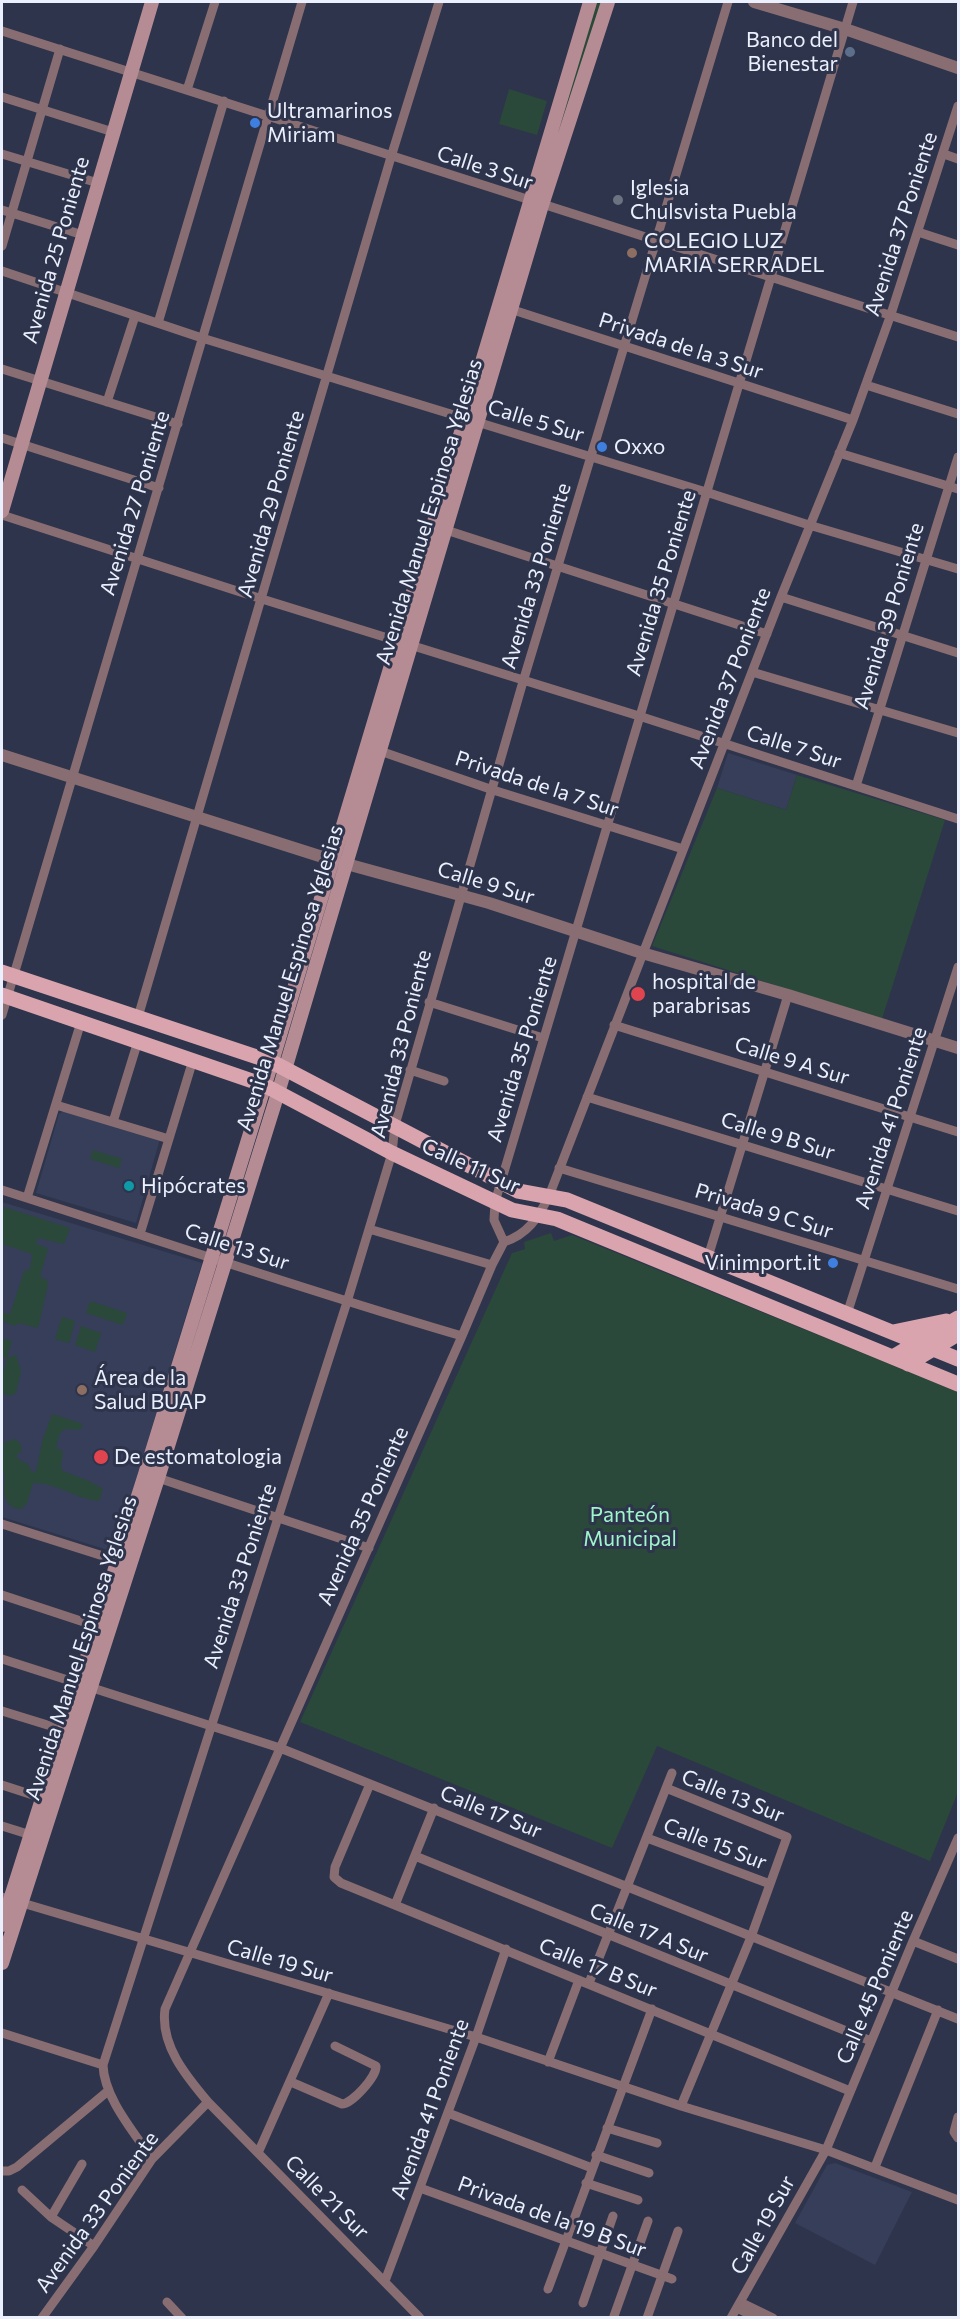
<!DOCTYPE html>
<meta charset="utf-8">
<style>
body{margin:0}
#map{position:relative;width:960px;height:2319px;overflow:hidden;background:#2e344b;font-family:Commissioner,sans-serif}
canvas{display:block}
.frame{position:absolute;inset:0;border:3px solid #ebf0fe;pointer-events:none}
</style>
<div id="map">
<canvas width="960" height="2319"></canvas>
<div class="frame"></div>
</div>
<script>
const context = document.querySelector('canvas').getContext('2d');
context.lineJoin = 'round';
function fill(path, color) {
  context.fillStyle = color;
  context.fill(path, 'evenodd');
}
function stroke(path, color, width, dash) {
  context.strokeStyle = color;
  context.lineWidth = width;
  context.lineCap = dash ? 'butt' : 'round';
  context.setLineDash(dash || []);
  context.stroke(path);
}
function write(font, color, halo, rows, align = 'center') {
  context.font = font + ' Commissioner,sans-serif';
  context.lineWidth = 6;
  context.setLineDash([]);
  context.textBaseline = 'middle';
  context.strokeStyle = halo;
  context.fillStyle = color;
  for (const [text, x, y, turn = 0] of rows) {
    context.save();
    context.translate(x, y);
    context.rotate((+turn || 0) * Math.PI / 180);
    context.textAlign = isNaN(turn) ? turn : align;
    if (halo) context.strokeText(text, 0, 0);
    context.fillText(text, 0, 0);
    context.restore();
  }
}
fill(new Path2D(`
 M728,753L797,775L786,810L717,788Z
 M65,1110L160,1139L136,1223L36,1193L59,1114Z
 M2,1202L202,1263L114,1552L2,1517Z
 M835,2163L912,2192L875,2265L795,2223L827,2165Z`), '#363e59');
fill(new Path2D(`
 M594,2H606L557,143L553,148Z
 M509,89L547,101L537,135L499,124Z
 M797,775L945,820L882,1019L652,946L717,788L786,810Z
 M93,1150L122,1159L119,1168L90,1159Z
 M4,1207L70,1228L64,1244L38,1238L36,1244L48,1248L40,1277L47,1280L48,1285L38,1328L19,1323L15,1326L2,1321V1313L10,1314L24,1271L30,1269L32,1254L2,1244V1217Z
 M551,1233L554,1241L572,1235L958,1392V1792L930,1861L657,1746L612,1848L300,1722L512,1253L525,1249L524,1242Z
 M90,1301L127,1313L123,1325L86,1313Z
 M62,1317L75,1321L69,1343L55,1339Z
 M81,1326L101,1333L95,1352L75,1345Z
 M2,1338L12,1341L7,1358L16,1355L21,1371L16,1393L9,1396L2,1393V1374L7,1359L2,1357Z
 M52,1414L83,1424L80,1430L65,1429L60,1433L56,1448L63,1451L61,1468L63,1471L89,1481L103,1489L99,1501C77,1499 54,1482 33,1483L27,1503L21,1509C2,1508 3,1491 5,1475L2,1471V1443L15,1439L20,1443L22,1452L17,1454V1458L29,1465L31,1471L36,1472L42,1442Z`), '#2a493a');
stroke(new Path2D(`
 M2,31L958,337
 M187,90L215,2
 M2,97L113,132
 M2,154L98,183
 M944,154L958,159
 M2,210L83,235
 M918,232L958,245
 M2,246L60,49
 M2,271L202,338L706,492L809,525L958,569
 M507,308L853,420
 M158,323L224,101
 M2,369L178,424
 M866,385L958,414
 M107,402L135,316
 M2,438L159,488
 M839,453L958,489
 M2,515L262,599L639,716L958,819
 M446,530L767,634
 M781,597L958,653
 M752,672L958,733
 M380,751L493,790L683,849
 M856,786L958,457
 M429,1002L543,1038
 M2,1015L302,2
 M138,1017L391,157L439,2
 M614,1025L958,1132
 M410,1070L444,1081
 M587,1097L958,1211
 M56,1105L169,1139
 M113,1122L138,1041
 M559,1168L958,1289
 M2,1190C155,1239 308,1291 462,1336
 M27,1198L81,1022
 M369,1229L492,1265
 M140,1234L193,1060
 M504,1242L494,1220L495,1202L853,2
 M504,1242C528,1234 538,1218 549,1196L781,597L853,420L890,317L958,106
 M708,1257L788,995
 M847,1314L958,967
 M155,1477L369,1548
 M2,1524L122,1562
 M2,1595L102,1628
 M2,1659L280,1748L958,2019
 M2,1711L67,1731
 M370,1784L335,1867L334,1877L341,1883L850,2091
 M2,1785L45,1799
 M666,1788L787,1837L751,1937L681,2106
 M2,1826L34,1836
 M647,1838L770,1884
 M415,1856L871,2041
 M2,1897L476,2037L681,2106L826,2150L958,2200
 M395,1905L434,1808
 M913,1941L958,1959
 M589,1983L672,1773
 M2,2033L103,2065
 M548,2062L579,1980
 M291,2082L342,2104C352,2104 377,2076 376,2066L335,2046
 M448,2113L592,2168
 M958,2117L954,2132L958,2138
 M607,2128L657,2143
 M258,2153L329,1993
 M596,2155L649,2173
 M152,2159C134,2132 104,2098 103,2065L347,1302L392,1153L395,1125L522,685L728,2
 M875,2167L938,2010
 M2,2171H9L17,2167L108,2091
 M586,2183L638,2200
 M420,2188L672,2279
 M22,2190L51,2217L94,2246
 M51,2217L82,2164
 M385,2281L476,2037L506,1949
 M548,2289L652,2009
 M167,2302L182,2318
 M740,2302L773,2318
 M583,2303L613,2216
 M737,2308L757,2318
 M614,2316L648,2221
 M42,2318L94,2246L152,2159L208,2102
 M420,2318L208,2102C186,2076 160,2045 165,2009L462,1336L492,1265L504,1242
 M647,2318L678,2231
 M731,2318L826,2150L913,1941L958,1838`), '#886d72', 9);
stroke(new Path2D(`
 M754,2L845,29L958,68
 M2,755L332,860L489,903L642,953L788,995L958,1048`), '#886d72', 12);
stroke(new Path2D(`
 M2,511L152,2
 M2,1925L145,1474L272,1062L590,2
 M2,1963L158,1478L278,1093L542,205L608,2`), '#b68c94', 14);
stroke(new Path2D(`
 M2,972L272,1062L518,1191L567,1200L958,1359
 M2,995L264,1085L392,1153L512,1210L557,1219L958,1384
 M893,1332L946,1321
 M893,1357L958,1318
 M908,1364L958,1334`), '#d9a4ae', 15);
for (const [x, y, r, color] of [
 [850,52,6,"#5c6f8a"],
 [255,123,6,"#3f7fe0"],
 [618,200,6,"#6b7280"],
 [632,253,6,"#8d6e63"],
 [602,447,6,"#3f7fe0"],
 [638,994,8,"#e0444e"],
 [129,1186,6,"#0f9aa8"],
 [833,1263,6,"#3f7fe0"],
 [82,1390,6,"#8d6e63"],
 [101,1457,8,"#e0444e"]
]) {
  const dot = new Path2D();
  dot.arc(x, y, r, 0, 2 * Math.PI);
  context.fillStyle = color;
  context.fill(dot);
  stroke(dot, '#2e344b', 2);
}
write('21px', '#ebf0fe', '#2e344b', [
 ["Banco del",838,40,"right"],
 ["Bienestar",838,64,"right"],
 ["Ultramarinos",267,111],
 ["Miriam",267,135],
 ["Iglesia",630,188],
 ["Chulsvista Puebla",630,212],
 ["COLEGIO LUZ",644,241],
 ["MARIA SERRADEL",644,265],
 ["Oxxo",614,447],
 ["hospital de",652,982],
 ["parabrisas",652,1006],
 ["Hipócrates",141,1186],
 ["Vinimport.it",821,1263,"right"],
 ["Área de la",94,1378],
 ["Salud BUAP",94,1402],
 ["De estomatologia",114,1457]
], 'left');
write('21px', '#ebf0fe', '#2e344b', [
 ["Calle 3 Sur",485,168,18],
 ["Avenida 37 Poniente",901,224,-72],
 ["Avenida 25 Poniente",56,250,-74],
 ["Privada de la 3 Sur",681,346,18],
 ["Calle 5 Sur",536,421,17],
 ["Avenida 27 Poniente",135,503,-73],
 ["Avenida 29 Poniente",271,504,-74],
 ["Avenida Manuel Espinosa Yglesias",429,512,-73],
 ["Avenida 33 Poniente",536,576,-73],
 ["Avenida 35 Poniente",661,583,-73],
 ["Avenida 39 Poniente",889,616,-73],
 ["Avenida 37 Poniente",730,678,-69],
 ["Calle 7 Sur",794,747,18],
 ["Privada de la 7 Sur",537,784,18],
 ["Calle 9 Sur",486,883,17],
 ["Avenida Manuel Espinosa Yglesias",290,978,-73],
 ["Avenida 33 Poniente",401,1044,-76],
 ["Avenida 35 Poniente",522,1049,-73],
 ["Calle 9 A Sur",792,1061,17],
 ["Avenida 41 Poniente",891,1118,-72],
 ["Calle 9 B Sur",778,1136,17],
 ["Calle 11 Sur",471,1166,24],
 ["Privada 9 C Sur",764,1211,17],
 ["Calle 13 Sur",237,1247,18],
 ["Avenida 35 Poniente",363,1516,-66],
 ["Avenida 33 Poniente",240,1576,-72],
 ["Avenida Manuel Espinosa Yglesias",81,1648,-72],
 ["Calle 13 Sur",733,1796,22],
 ["Calle 17 Sur",491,1812,22],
 ["Calle 15 Sur",715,1844,21],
 ["Calle 17 A Sur",649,1933,22],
 ["Calle 19 Sur",280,1961,16],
 ["Calle 17 B Sur",598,1968,22],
 ["Calle 45 Poniente",875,1987,-67],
 ["Avenida 41 Poniente",430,2109,-70],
 ["Calle 21 Sur",327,2197,45],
 ["Avenida 33 Poniente",97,2212,-54],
 ["Privada de la 19 B Sur",552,2217,20],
 ["Calle 19 Sur",763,2225,-61]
]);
write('21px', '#9ef6ca', '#2e344b', [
 ["Panteón",630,1515],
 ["Municipal",630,1539]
]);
</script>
